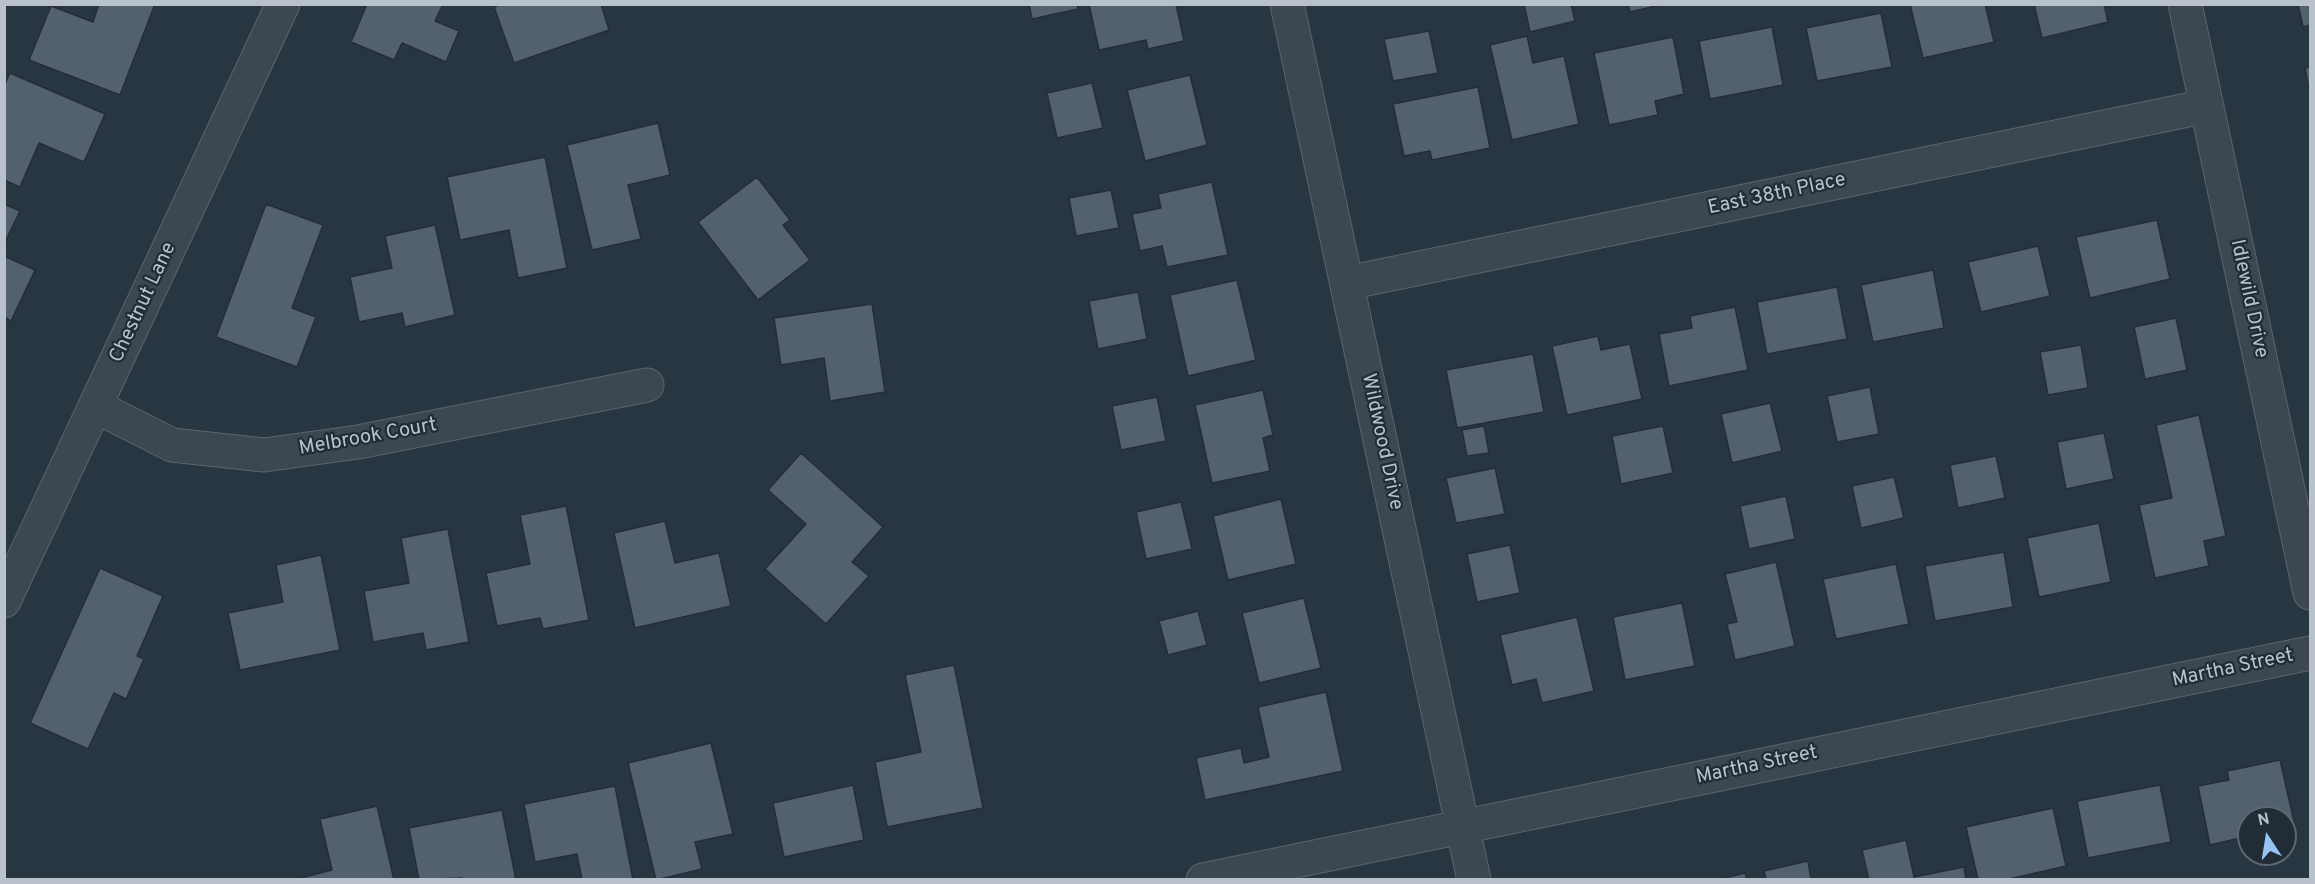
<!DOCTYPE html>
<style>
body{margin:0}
#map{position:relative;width:2315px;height:884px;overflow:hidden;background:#283642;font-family:Overpass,sans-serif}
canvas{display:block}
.frame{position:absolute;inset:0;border:6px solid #b9c2cc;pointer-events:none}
.north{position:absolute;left:2237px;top:806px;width:60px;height:60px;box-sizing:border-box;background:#212c37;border:2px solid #5e6873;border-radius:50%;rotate:348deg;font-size:16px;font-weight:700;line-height:24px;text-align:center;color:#b9c2cc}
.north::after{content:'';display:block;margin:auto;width:21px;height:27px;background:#95c4f5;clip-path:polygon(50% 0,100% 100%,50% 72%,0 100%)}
</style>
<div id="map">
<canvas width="2315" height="884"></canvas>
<div class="frame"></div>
<div class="north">N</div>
</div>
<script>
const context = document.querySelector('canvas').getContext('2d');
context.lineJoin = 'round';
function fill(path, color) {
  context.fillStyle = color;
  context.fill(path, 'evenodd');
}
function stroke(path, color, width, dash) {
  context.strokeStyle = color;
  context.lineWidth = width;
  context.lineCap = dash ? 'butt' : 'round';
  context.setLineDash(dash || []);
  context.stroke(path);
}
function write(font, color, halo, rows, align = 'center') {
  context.font = font + ' Overpass,sans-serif';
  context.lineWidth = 4.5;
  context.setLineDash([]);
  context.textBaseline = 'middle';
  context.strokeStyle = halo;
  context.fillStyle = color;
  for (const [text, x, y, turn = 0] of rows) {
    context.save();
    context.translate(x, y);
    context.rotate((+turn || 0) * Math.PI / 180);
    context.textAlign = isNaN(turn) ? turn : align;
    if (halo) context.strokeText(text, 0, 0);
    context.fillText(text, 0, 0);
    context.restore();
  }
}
const building = new Path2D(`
 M99,4H155L120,95L29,60L51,6L93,22Z
 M367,4H443L435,21L459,31L446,62L402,43L394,60L351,42Z
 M501,4H601L609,30L514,63L494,7Z
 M1029,4H1077L1078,9L1032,19Z
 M1089,4H1176L1184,41L1148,49L1146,40L1099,50Z
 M1524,4H1571L1575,21L1530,32Z
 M1628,4H1665L1630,12Z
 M1910,4H1985L1994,42L1923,58Z
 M2034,4H2104L2108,22L2042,38Z
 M2298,4H2310V25L2303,27Z
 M1881,13L1892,67L1817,81L1806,28Z
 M1772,27L1783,85L1710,99L1699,41Z
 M1429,31L1438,73L1393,81L1384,39Z
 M1527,36L1533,63L1564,56L1579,124L1512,140L1490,45Z
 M1673,37L1684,94L1655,101L1658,115L1609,125L1594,53Z
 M2310,67V93L2305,68Z
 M10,73L105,114L84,162L39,143L20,187L4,180V86Z
 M1190,75L1207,145L1145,161L1127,90Z
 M1092,83L1103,128L1057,138L1047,93Z
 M1478,87L1490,148L1432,160L1430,151L1404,156L1393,104Z
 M658,123L670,175L628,185L641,239L592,250L567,145Z
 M545,157L567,268L518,278L509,230L460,240L447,177Z
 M757,177L790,220L783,225L810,260L758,300L698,222Z
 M1212,182L1228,255L1167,267L1162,246L1140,251L1132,214L1161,208L1158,194Z
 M1111,190L1119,228L1076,236L1069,198Z
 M4,204L20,211L4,244Z
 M266,204L323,225L292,308L316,317L297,367L216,337Z
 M2157,220L2170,279L2090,298L2076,237Z
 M435,225L455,315L405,327L402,313L359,322L350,277L392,268L385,236Z
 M2038,246L2050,296L1981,312L1968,262Z
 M4,256L35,270L11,321L4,317Z
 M1933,270L1944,328L1873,342L1861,285Z
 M1237,280L1256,360L1188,376L1170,295Z
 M1837,287L1847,339L1767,354L1757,302Z
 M1138,292L1147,339L1098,349L1089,301Z
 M872,304L885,392L830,401L824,358L781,365L774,318Z
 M1735,307L1748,370L1669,386L1659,334L1692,328L1690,316Z
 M2176,318L2187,370L2145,379L2134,327Z
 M1598,336L1601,350L1630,344L1642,399L1567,415L1552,346Z
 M2081,345L2088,388L2048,395L2040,352Z
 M1533,354L1544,412L1457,428L1446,370Z
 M1870,387L1879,434L1837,442L1827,396Z
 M1263,390L1273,435L1263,438L1270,471L1212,483L1195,405Z
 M1157,397L1166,441L1121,450L1112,406Z
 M1770,403L1782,451L1732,463L1721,414Z
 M2199,415L2226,536L2204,541L2209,566L2155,578L2139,505L2172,498L2156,425Z
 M1484,426L1489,453L1467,456L1462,430Z
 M1663,426L1673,473L1621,484L1612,436Z
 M2104,433L2114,479L2066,489L2057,442Z
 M801,453L883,527L852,562L869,576L826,624L765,569L806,524L768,490Z
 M1996,456L2005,498L1958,508L1950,465Z
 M1495,468L1505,514L1456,523L1446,478Z
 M1894,477L1904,518L1861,528L1852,486Z
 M1786,496L1795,539L1749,549L1740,506Z
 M1281,499L1296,564L1228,580L1213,516Z
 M1181,502L1192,549L1146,559L1136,512Z
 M566,506L589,620L543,629L540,618L497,626L486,573L530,564L520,515Z
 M665,521L675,563L719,553L731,606L635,628L614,533Z
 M2099,523L2111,582L2039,597L2027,538Z
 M448,529L469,642L426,650L423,633L373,642L364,591L409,583L401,538Z
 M1510,545L1520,593L1477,602L1467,554Z
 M2004,552L2013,607L1935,621L1925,566Z
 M321,555L340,650L240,670L228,613L283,602L276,565Z
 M1776,562L1795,646L1735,660L1727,624L1737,622L1725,574Z
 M1896,564L1909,624L1836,639L1823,579Z
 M100,568L163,596L137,656L144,659L126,699L114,693L88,749L30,723Z
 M1304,598L1321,668L1259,683L1242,613Z
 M1682,603L1695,666L1625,680L1613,617Z
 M1198,611L1207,645L1168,655L1159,621Z
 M1577,617L1594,691L1542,703L1536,679L1512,685L1500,635Z
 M954,665L983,808L887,827L875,762L921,752L905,675Z
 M1326,692L1343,771L1205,800L1196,758L1241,748L1244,763L1269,757L1258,707Z
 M711,743L733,834L695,842L702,869L656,880L628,763Z
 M2280,760L2295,826L2285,828V818H2249V836L2210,845L2198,786L2229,780L2227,771Z
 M853,785L864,840L784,857L773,803Z
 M2160,785L2171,842L2088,858L2077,801Z
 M615,786L633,880H582L577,854L535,862L524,804Z
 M377,806L394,880H301V878L332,870L320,819Z
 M2053,808L2066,866L2005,880H1978L1966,827Z
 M502,810L516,880H463L462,878L419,880L409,828Z
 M1906,840L1914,877L1964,867L1966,880H1869L1862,850Z
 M1808,861L1811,880H1766L1764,871Z
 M1745,873L1747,880H1717Z`);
fill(building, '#53616f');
stroke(building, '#232e39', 1.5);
const minor = new Path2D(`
 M1287,4L1474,880
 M2185,4L2310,593
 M1347,283L2207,106
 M95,406L172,445L264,455L358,442L647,385
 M4,601L283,4
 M1203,880L2310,653`);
stroke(minor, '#5a656f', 35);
stroke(minor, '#3c4752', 33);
write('20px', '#b9c2cc', '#212c37', [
 ["East 38th Place",1777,195,-12],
 ["Idlewild Drive",2248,299,78],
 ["Chestnut Lane",144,303,-65],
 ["Melbrook Court",368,438,-10],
 ["Wildwood Drive",1381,442,78],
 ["Martha Street",2233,669,-12],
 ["Martha Street",1757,766,-12]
]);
</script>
